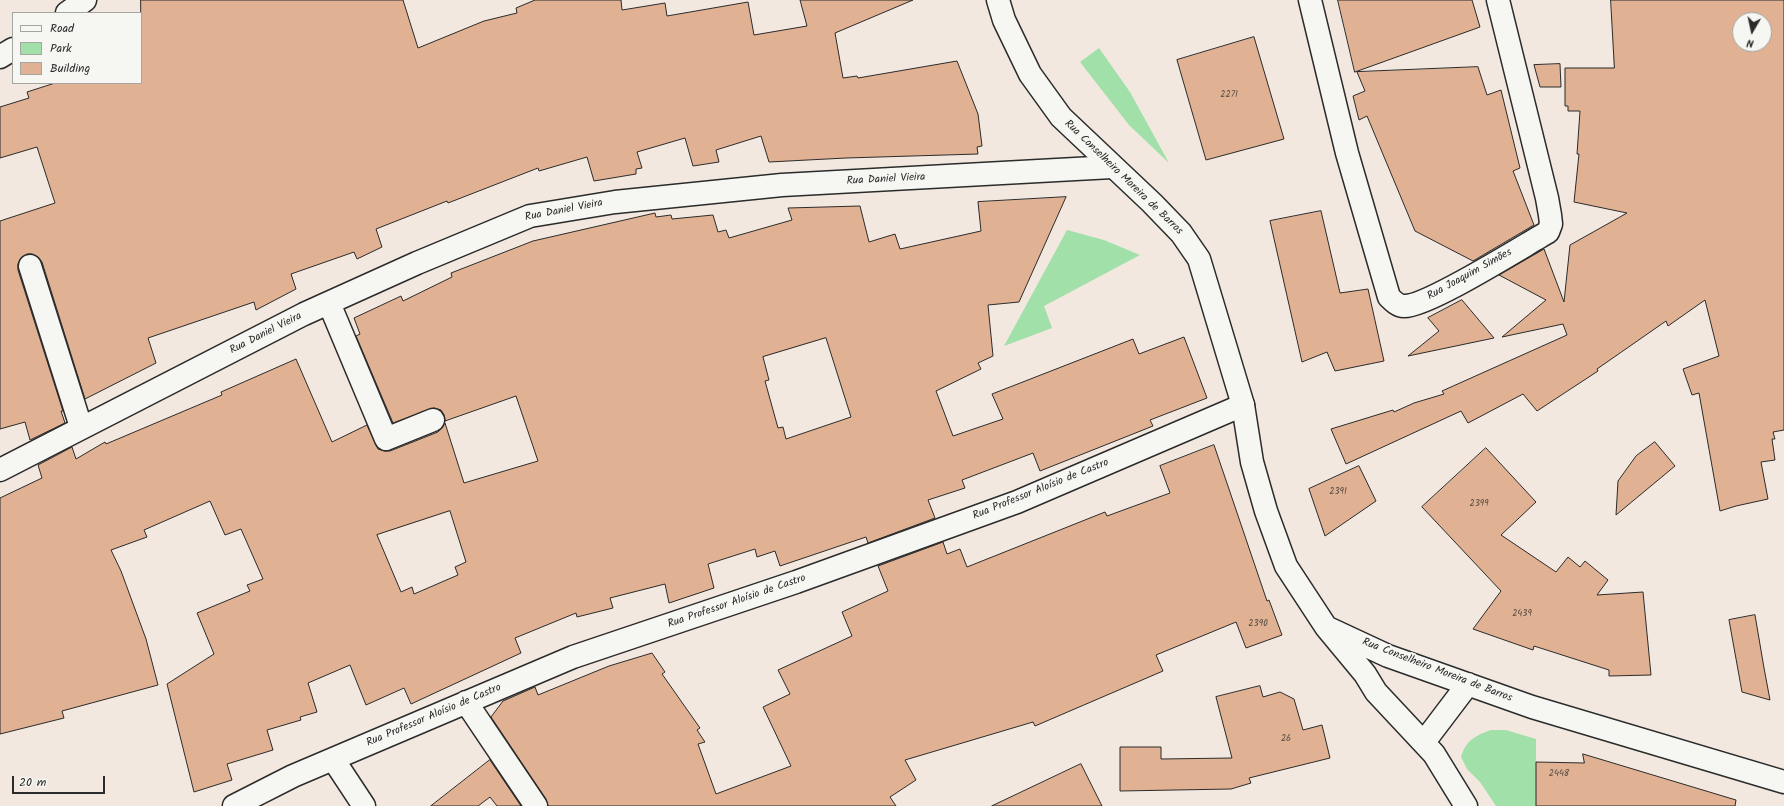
<!DOCTYPE html>
<meta charset="utf-8">
<style>
body{margin:0}
#map{position:relative;width:1784px;height:806px;overflow:hidden;background:#f2e8df;font-family:Kalam,sans-serif}
canvas{display:block}
.legend{position:absolute;left:12px;top:12px;width:130px;height:72px;box-sizing:border-box;background:#f6f6f2;border:1px solid #a5a5a2;margin:0;padding:5px 7px;list-style:none;font-size:12px;color:#2b2b2b}
.legend li{display:flex;align-items:center;gap:8px;height:20px}
.legend b{width:20px;border:1px solid #a5a5a2}
.north{position:absolute;left:1732px;top:12px;width:40px;height:40px;box-sizing:border-box;background:#f6f6f2;border:1px solid #a5a5a2;border-radius:50%;rotate:189deg;font-size:11px;font-weight:700;line-height:16px;text-align:center;color:#2b2b2b}
.north::after{content:'';display:block;margin:auto;width:14px;height:18px;background:#2b2b2b;clip-path:polygon(50% 0,100% 100%,50% 72%,0 100%)}
.scale{position:absolute;left:12px;top:776px;width:93px;height:18px;box-sizing:border-box;border:2px solid #2b2b2b;border-top:0;padding-left:5px;font-size:12px;line-height:14px;white-space:nowrap;color:#2b2b2b;-webkit-text-stroke:3px #f6f6f2;paint-order:stroke}
</style>
<div id="map">
<canvas width="1784" height="806"></canvas>
<ul class="legend">
<li><b style="height:5px;background:#f6f6f2"></b>Road</li>
<li><b style="height:11px;background:#a1e0a8"></b>Park</li>
<li><b style="height:11px;background:#e0b192"></b>Building</li>
</ul>
<div class="north">N</div>
<div class="scale">20 m</div>
</div>
<script>
const context = document.querySelector('canvas').getContext('2d');
context.lineJoin = 'round';
function fill(path, color) {
  context.fillStyle = color;
  context.fill(path, 'evenodd');
}
function stroke(path, color, width, dash) {
  context.strokeStyle = color;
  context.lineWidth = width;
  context.lineCap = dash ? 'butt' : 'round';
  context.setLineDash(dash || []);
  context.stroke(path);
}
function write(font, color, halo, rows, align = 'center') {
  context.font = font + ' Kalam,sans-serif';
  context.lineWidth = 4;
  context.setLineDash([]);
  context.textBaseline = 'middle';
  context.strokeStyle = halo;
  context.fillStyle = color;
  for (const [text, x, y, turn = 0] of rows) {
    context.save();
    context.translate(x, y);
    context.rotate((+turn || 0) * Math.PI / 180);
    context.textAlign = isNaN(turn) ? turn : align;
    if (halo) context.strokeText(text, 0, 0);
    context.fillText(text, 0, 0);
    context.restore();
  }
}
fill(new Path2D(`
 M1099,48L1130,92L1169,163L1129,125L1080,62Z
 M1067,230L1104,240L1140,255L1044,306L1052,328L1004,346Z
 M1491,730H1506L1536,739V806H1496L1480,782L1467,769L1461,757C1466,740 1475,736 1491,730Z`), '#a1e0a8');
const building = new Path2D(`
 M141,0H403L418,48L484,21L517,13L516,8L535,0H621L622,10L665,3L667,16L748,2L754,35L807,26L800,0H913L835,33L843,78L857,76L858,78L957,61L978,114L982,146L977,147L978,154L846,158L769,162L761,136L716,150L719,162L693,166L685,138L637,152L642,168L636,169V174L594,181L587,157L539,171L538,168L448,203L447,201L376,229L382,247L357,259L354,252L291,274L296,289L256,310L254,302L148,338L156,363L85,399L42,262L38,257L32,254H27L21,258L18,264V270L63,411H61L65,423L30,440L25,422L0,429V221L55,203L37,147L0,158V107L29,98L27,92L55,83H141Z
 M1338,0H1472L1480,27L1355,72Z
 M1611,0H1784V430L1773,432L1775,439H1772L1775,460L1761,462L1768,499L1736,506L1720,511L1699,393L1692,395L1683,369L1719,356L1705,300L1668,326L1666,321L1597,369L1598,371L1537,411L1523,394L1468,423L1461,411L1346,464L1331,429L1393,410L1394,412L1414,403L1444,394L1442,391L1567,335L1563,324L1502,337L1546,300L1499,275L1544,249L1564,302L1570,245L1627,213L1574,202L1579,154H1577L1580,111H1568V106H1565V68H1614ZM1740,20H1764V44H1740Z
 M1254,37L1284,139L1206,160L1177,60Z
 M1560,64L1561,87H1540L1534,65Z
 M1478,67L1487,95L1501,90L1520,168L1513,171L1534,225L1473,261L1415,231L1367,116L1359,120L1353,96L1365,91L1357,72Z
 M1066,197L1019,302L988,305L993,356L978,363L981,369L936,391L953,436L1003,419L992,394L1133,339L1139,354L1184,337L1207,398L1150,420L1153,426L1040,471L1033,453L962,480L965,488L928,500L935,518L868,543L866,537L780,566L775,551L757,557L755,549L708,564L714,588L669,603L665,584L610,598L613,608L577,617L576,613L515,638L521,653L411,704L404,688L366,705L350,665L308,683L317,712L300,717L301,720L267,730L273,750L227,764L232,780L194,792L167,684L214,654L197,613L250,591L247,585L263,579L241,529L225,535L210,501L144,530L147,537L111,550L121,571L146,639L158,685L62,711L64,718L0,734V498L42,478L38,465L72,447L76,459L105,442L106,444L222,395L221,392L296,359L332,442L367,425L378,449L384,451H390L438,432L445,423L464,483L538,461L516,396L445,421L444,415L441,410L434,408L393,423L356,336L360,334L354,318L401,296L403,301L452,277L451,273L533,241L655,213L656,217L671,215L672,219L713,215L718,232L726,230L729,238L792,220L788,208L860,206L869,242L895,234L900,249L981,231L978,202ZM826,338L851,417L786,439L783,427L778,428L765,381L769,380L763,357ZM450,511L466,562L455,567L458,575L414,594L412,587L401,592L377,535Z
 M1321,211L1340,293L1368,289L1384,361L1335,371L1327,352L1302,362L1270,221Z
 M1462,300L1494,338L1408,356L1439,331L1428,318Z
 M1655,442L1675,466L1616,515L1618,481L1636,456Z
 M1214,445L1267,601L1269,600L1282,635L1246,648L1236,622L1156,655L1163,671L1035,726L1033,722L905,760L916,780L890,797L896,806H548L546,799L491,717L503,701L535,687L538,695L609,666L652,653L665,672L662,674L700,728L697,730L705,742L698,744L716,794L791,766L763,707L790,694L778,670L852,636L842,612L888,591L878,566L943,542L947,554L960,549L967,567L1105,512L1107,516L1170,493L1160,466Z
 M1486,448L1536,502L1501,535L1556,572L1568,557L1580,567L1585,561L1608,580L1597,595L1643,592L1651,675L1609,676V670L1534,646L1533,650L1473,629L1501,591L1422,507Z
 M1359,466L1376,501L1325,536L1309,489Z
 M1755,615L1764,668L1770,700L1742,692L1729,620Z
 M1260,686L1263,697L1280,692L1294,699L1303,730L1322,725L1330,758L1249,778L1251,783L1231,789L1120,791V747H1161V759L1232,758L1216,697Z
 M1583,754L1736,800L1735,806H1536V762L1584,763Z
 M490,760L521,806H497L490,797L478,806H431Z
 M1081,764L1102,806H992Z`);
fill(building, '#e0b192');
stroke(building, '#2b2b2b', 1);
const minor = new Path2D(`
 M1310,0L1347,153L1389,297C1393,301 1398,306 1404,306C1427,307 1523,246 1548,232L1551,224L1550,215L1547,198L1498,0
 M67,13L85,0
 M0,57L13,49
 M30,266L81,427
 M329,303L386,439L433,420
 M0,470L304,314L417,263L530,216L615,202L782,185L1112,167
 M466,702L536,806
 M333,759L364,806
 M234,806L293,776L573,657L796,582L1017,502L1243,405`);
const major = new Path2D(`
 M998,0L1004,20L1030,74L1061,117L1152,203L1181,233L1199,259L1243,405L1252,462L1266,511L1286,566L1326,627L1365,674L1376,692L1434,754L1466,806
 M1330,629L1388,656L1532,707L1784,782
 M1424,742L1468,684`);
stroke(minor, '#2b2b2b', 25);
stroke(major, '#2b2b2b', 25);
stroke(minor, '#f6f6f2', 22);
stroke(major, '#f6f6f2', 22);
write('9px', '#584c45', null, [
 ["2271",1229,95],
 ["2391",1338,492],
 ["2399",1479,504],
 ["2439",1522,614],
 ["2390",1258,624],
 ["26",1286,739],
 ["2448",1559,774]
]);
write('11px', '#2b2b2b', '#f6f6f2', [
 ["Rua Conselheiro Moreira de Barros",1123,178,44],
 ["Rua Daniel Vieira",886,180,-3],
 ["Rua Daniel Vieira",564,211,-11],
 ["Rua Joaquim Simões",1470,275,-29],
 ["Rua Daniel Vieira",266,334,-27],
 ["Rua Professor Aloísio de Castro",1041,490,-22],
 ["Rua Professor Aloísio de Castro",737,602,-19],
 ["Rua Conselheiro Moreira de Barros",1437,671,21],
 ["Rua Professor Aloísio de Castro",434,716,-23]
]);
</script>
